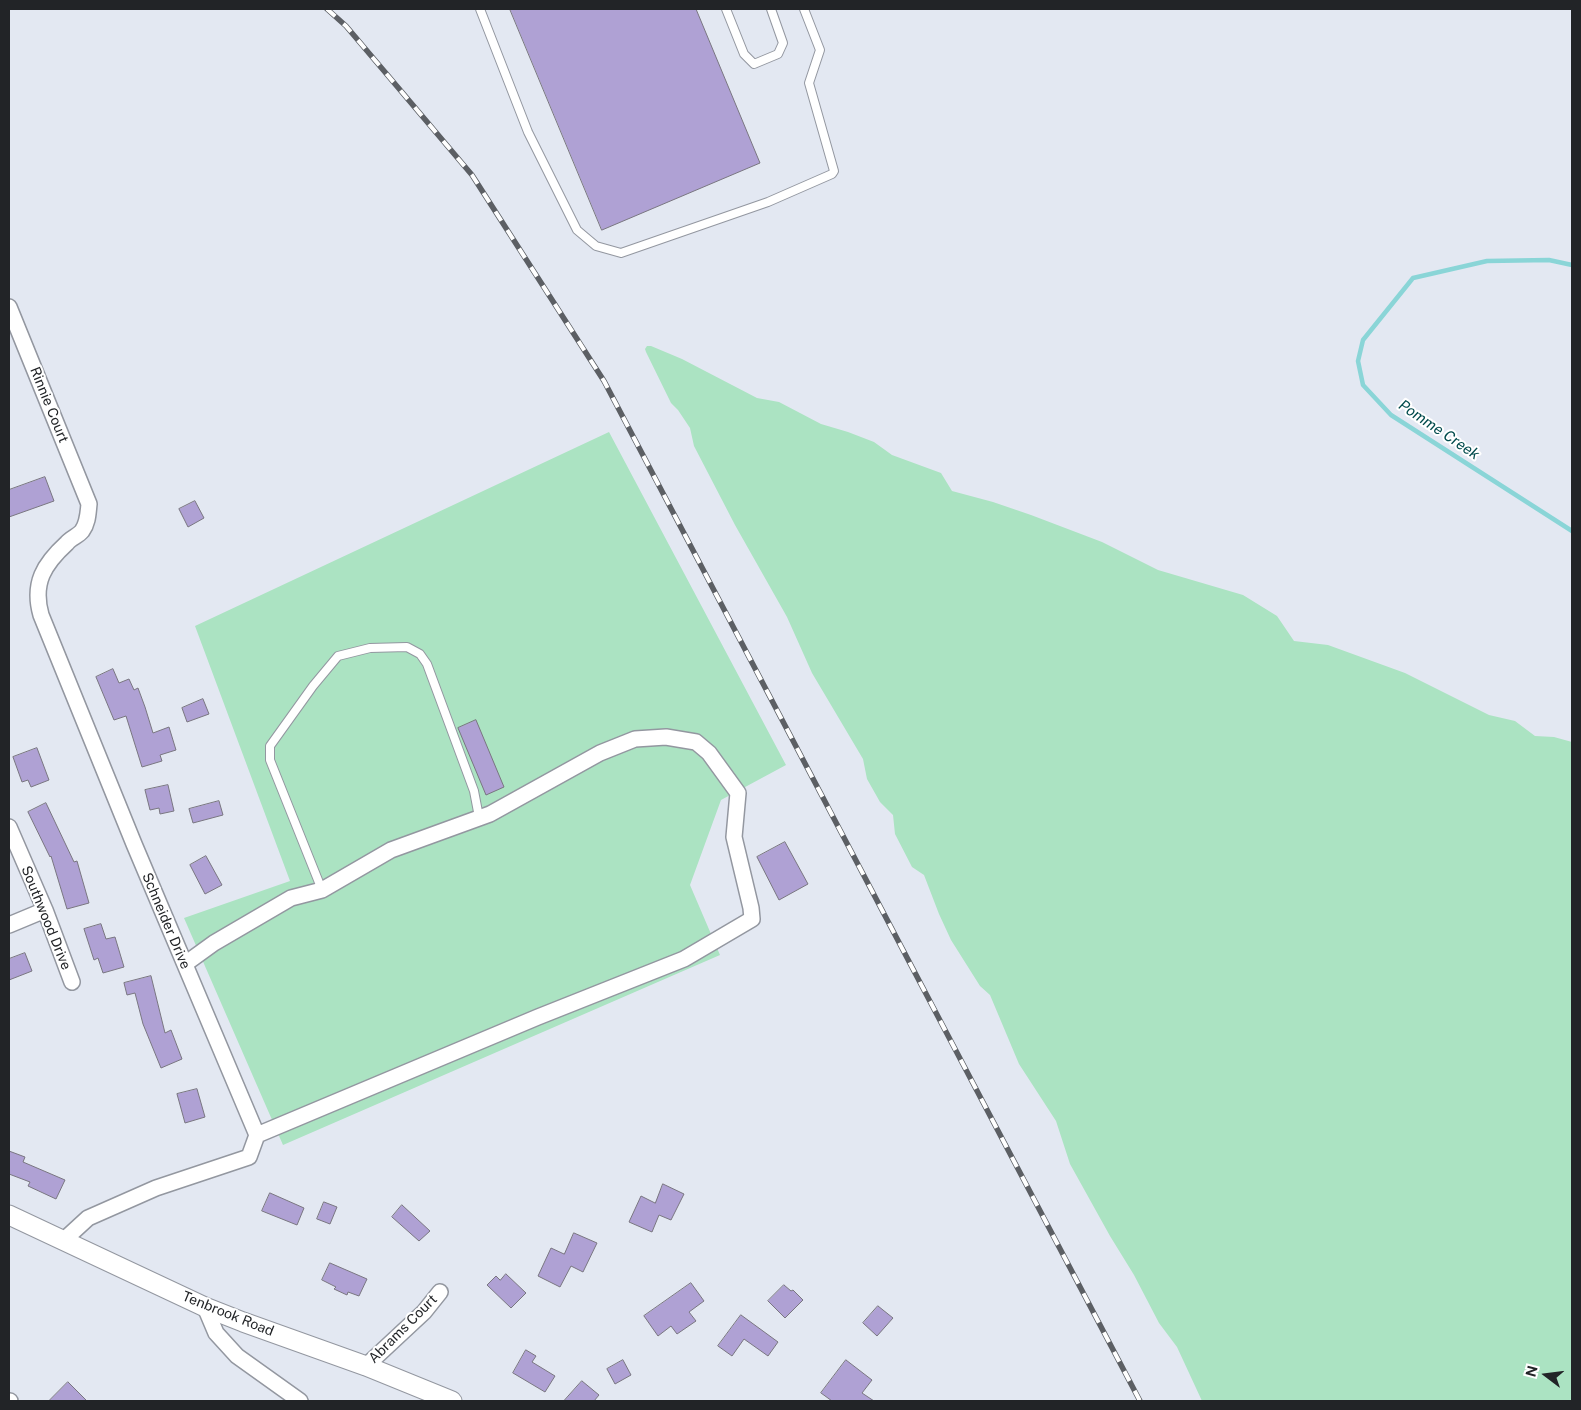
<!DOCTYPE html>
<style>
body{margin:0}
#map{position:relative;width:1581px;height:1410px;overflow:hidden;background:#e3e8f2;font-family:"Public Sans",sans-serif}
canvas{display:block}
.frame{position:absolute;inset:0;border:10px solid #222427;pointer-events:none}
.north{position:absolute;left:1521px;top:1350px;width:50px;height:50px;-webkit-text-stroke:4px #fff;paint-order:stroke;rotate:285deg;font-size:14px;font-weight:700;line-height:20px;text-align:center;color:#222427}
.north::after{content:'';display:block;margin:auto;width:18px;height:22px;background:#222427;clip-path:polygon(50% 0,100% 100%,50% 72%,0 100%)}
</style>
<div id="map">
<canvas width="1581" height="1410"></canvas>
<div class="frame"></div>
<div class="north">N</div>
</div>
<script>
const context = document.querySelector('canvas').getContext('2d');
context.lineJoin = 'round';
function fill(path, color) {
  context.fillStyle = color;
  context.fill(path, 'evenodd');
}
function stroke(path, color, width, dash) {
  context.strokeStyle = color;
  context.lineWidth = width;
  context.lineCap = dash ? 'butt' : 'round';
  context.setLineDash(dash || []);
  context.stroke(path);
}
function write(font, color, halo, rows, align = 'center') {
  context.font = font + ' "Public Sans",sans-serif';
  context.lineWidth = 4;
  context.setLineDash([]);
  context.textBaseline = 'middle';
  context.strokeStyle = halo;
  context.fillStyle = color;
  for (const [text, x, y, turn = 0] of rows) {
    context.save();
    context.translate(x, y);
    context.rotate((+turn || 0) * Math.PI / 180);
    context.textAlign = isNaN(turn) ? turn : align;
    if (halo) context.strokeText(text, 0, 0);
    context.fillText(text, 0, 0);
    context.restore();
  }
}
fill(new Path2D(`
 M647,346H651L682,359L757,398L779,402L821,424L848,432L874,442L892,455L941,473L952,491L993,502L1031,515L1102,542L1158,570L1243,595L1277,616L1294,641L1328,645L1405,673L1489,715L1515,721L1535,736L1554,737L1572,742V1401H1202L1177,1347L1159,1323L1134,1275L1110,1236L1070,1164L1056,1121L1019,1064L990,995L980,986L951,940L939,914L924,875L912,867L895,834L893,815L880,802L867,779L863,759L812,673L787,617L735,525L694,446L690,428L678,410L671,403L646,352L645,349Z
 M609,432L786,765L721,800L690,885L720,955L283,1145L184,918L290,881L195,626Z`), '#abe3c2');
stroke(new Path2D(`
 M1572,265L1549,260L1487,261L1413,278L1363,340L1358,361L1363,385L1391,415L1572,531`), '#8ad5d7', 4.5);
const building = new Path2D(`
 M510,9H696L760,163L602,230Z
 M45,477L54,501L9,517V490Z
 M195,501L204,518L188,527L179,509Z
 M113,669L119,683L129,679L134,690L138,688L145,707L153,733L169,727L176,750L160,755L162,761L142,767L126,716L114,720L96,677Z
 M203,699L209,714L187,722L182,708Z
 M476,720L504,787L486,795L458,728Z
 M37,748L49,780L31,787L28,780L22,782L13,757Z
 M168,785L174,811L160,814L159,808L150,810L145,790Z
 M219,801L223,815L193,823L189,809Z
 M46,803L74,862L77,861L89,903L67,909L51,856L50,857L28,812Z
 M785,842L808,884L779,900L757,857Z
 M206,856L222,885L205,894L190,865Z
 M101,924L106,939L115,937L124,967L103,973L98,958L94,960L84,929Z
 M25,953L32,971L9,980V959Z
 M151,976L165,1033L171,1030L182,1059L161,1068L143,1024L135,993L127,995L124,983Z
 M197,1089L205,1117L185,1123L177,1094Z
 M9,1151L25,1157L23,1162L65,1180L56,1199L28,1186L30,1182L9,1174Z
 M663,1184L684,1194L671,1220L659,1215L652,1232L629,1222L641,1196L655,1203Z
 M270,1193L304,1208L297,1225L262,1211Z
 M324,1202L337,1207L330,1224L317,1219Z
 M402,1205L430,1231L419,1241L392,1217Z
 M574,1233L597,1243L583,1272L571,1266L560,1287L538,1276L551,1248L564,1254Z
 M330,1263L367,1279L359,1296L348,1292L347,1295L334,1289L336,1287L322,1280Z
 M506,1274L526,1293L511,1308L487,1285L496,1276L500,1280Z
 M691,1283L704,1301L689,1312L696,1321L677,1334L671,1326L658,1336L644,1316Z
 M784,1285L791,1291L793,1290L803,1300L785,1318L768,1301Z
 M878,1306L893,1318L877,1336L863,1323Z
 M741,1315L778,1342L768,1356L744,1339L732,1356L718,1346Z
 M526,1350L536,1356L532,1362L555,1376L545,1392L513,1373Z
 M623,1360L631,1375L615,1384L607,1369Z
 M846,1360L872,1380L862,1393L874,1401H832L821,1393Z
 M582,1381L599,1395L594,1401H564Z
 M68,1382L87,1401H49Z`);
fill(building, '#afa1d4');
stroke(building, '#797680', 1);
const service = new Path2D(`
 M480,9L528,132L577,230L596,246L621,253L768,202L832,174L834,171L809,83L820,50L804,9
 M726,9L744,54L754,64L778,54L783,43L771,9
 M322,890L270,760V746L313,686L338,656L370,648L407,647L420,654L427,664L474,791L479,817`);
const minor = new Path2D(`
 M9,307L89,504C88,513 88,523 82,531C78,536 71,538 67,543C44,564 32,583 41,615L134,844L257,1135L249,1157L156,1188L88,1218L64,1240
 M9,827L45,910L72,982
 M9,925L45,910
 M185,964L214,943L291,898L322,890L391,850L490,814L600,753L635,739L666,737L696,742L709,753L738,793L734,837L751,908L752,919L684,959L538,1017L257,1135
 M205,1307L216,1333L237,1356L300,1401
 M366,1366L424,1312L440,1292
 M9,1401H10`);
const tertiary = new Path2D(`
 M9,1215L205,1307L243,1322L366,1366L452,1401`);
stroke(service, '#9397a0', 10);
stroke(minor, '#9397a0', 18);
stroke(tertiary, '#9397a0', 21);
stroke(service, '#fff', 8);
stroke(minor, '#fff', 15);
stroke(tertiary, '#fff', 19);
const rail = new Path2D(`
 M327,9L346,26L472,175L604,381L1140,1401`);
stroke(rail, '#5c5f64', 5.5);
stroke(rail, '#fff', 4, [11]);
write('14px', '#222427', '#fff', [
 ["Rinnie Court",49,405,68],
 ["Southwood Drive",46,918,68],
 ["Schneider Drive",166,921,67],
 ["Tenbrook Road",228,1314,22],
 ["Abrams Court",403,1329,-45]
]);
write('italic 15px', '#004a4c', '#fff', [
 ["Pomme Creek",1439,430,34]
]);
</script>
